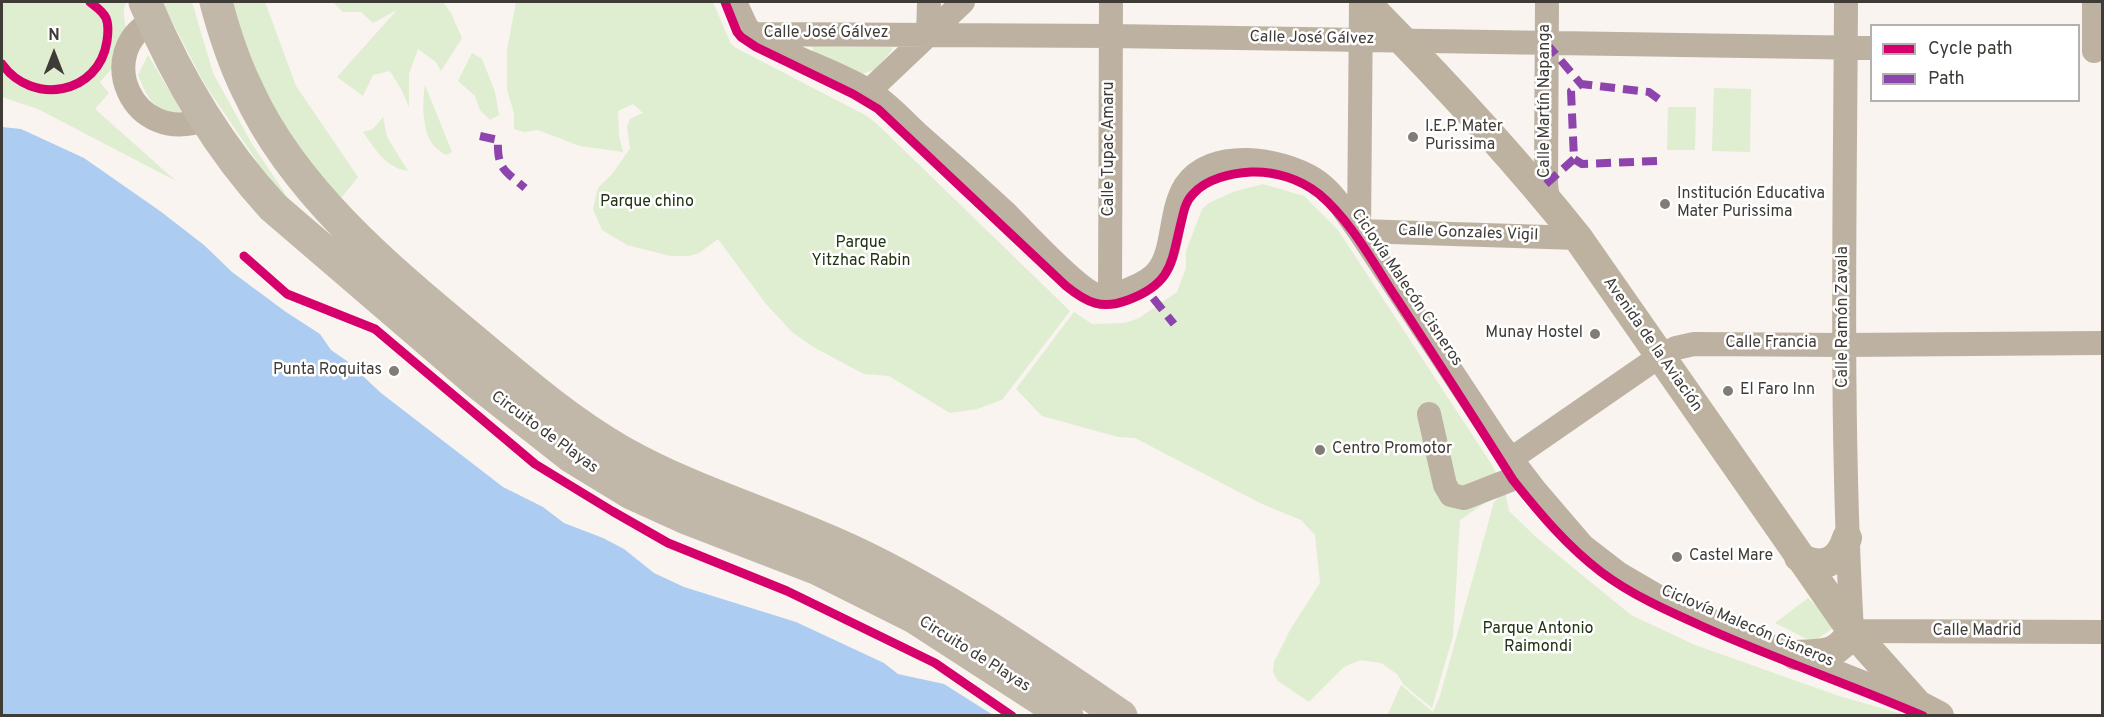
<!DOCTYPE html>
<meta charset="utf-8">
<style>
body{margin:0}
#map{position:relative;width:2104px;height:717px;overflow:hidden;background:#f9f4ef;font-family:Overpass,sans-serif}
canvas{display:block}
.frame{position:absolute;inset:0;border:3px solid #3f3b37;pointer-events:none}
.legend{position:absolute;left:1870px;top:24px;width:210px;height:78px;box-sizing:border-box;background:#fff;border:2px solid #b2b1af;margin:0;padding:8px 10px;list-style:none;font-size:18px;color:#3f3b37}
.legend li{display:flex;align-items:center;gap:12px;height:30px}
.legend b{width:30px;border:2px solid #b2b1af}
.north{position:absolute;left:24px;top:24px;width:60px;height:60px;-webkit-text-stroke:4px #fff;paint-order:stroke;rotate:0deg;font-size:16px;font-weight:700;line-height:24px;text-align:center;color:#3f3b37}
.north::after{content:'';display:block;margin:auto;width:21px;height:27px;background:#3f3b37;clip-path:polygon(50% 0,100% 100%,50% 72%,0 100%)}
</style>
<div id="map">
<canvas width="2104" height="717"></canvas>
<div class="frame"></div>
<ul class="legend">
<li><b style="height:8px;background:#d6006c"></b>Cycle path</li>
<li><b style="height:8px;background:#8e44ad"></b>Path</li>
</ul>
<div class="north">N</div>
</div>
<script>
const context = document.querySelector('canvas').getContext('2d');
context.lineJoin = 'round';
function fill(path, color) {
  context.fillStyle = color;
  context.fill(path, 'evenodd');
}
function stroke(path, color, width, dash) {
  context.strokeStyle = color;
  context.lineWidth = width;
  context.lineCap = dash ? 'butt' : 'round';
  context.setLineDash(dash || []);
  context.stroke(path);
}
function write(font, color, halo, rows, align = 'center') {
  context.font = font + ' Overpass,sans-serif';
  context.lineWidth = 5;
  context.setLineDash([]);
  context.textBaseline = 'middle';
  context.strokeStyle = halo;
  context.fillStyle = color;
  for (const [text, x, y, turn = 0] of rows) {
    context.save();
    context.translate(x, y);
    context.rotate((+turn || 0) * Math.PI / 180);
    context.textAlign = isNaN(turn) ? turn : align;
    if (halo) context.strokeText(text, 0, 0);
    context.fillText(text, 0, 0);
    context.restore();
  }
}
fill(new Path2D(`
 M2,2H127C120,12 127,23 126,35C124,55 113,68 100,82L109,93L95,109L176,181L38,109L2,97Z
 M162,2H192L213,73L252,144L290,201L285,203L204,83Z
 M231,2H265L296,86L358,177L338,202L299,149L263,91L239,30Z
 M333,2H443L451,13L462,38L441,71L436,62L418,49L409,74V107L401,89L390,71L373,75L363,96L337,77L397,10L373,23L361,12H343Z
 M516,2H713L731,44L736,48L867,116L877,124L1070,311L1002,400L977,409L950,413L889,376L864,374L815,348L793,333L766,304L718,239L699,253L689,256H670L627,245L602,230L593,209L598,188L612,174L630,149L627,127L630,119L643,113L633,104L618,111L619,136L623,152L580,146L538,130L524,132L514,129V113L507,90V50Z
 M812,46L891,47L892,50L876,69L857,76L814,53Z
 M472,53L482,59L495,92L499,115L490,120L480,110L475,96L458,81Z
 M148,55L186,119C155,109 150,105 138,75Z
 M425,85L452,152L445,155C442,152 437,149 434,146C422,131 422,103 425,85Z
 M1714,88L1751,89L1750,152L1712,151Z
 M1668,107H1696L1695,150H1667Z
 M383,117L387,137L408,171C386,168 375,149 363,132L373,129Z
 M1263,184L1304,196L1338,230L1490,462L1505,489L1460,520L1453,636L1432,708L1404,685L1397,674L1381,663L1360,660L1344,667L1309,702L1278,681L1273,672L1274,662L1290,630L1320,583L1315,535L1301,520L1262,504L1135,438L1118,437L1042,416L1016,389L1074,312L1092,324L1125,323L1139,318L1177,292L1186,268V251L1202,209L1209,203L1233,192Z
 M1505,492L1509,511L1537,538L1631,615L1695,645L1839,696L1906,715L1387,716L1401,685L1433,712L1440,696L1494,502Z
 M1808,598L1836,626L1813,642L1775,623Z`), '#dfedd0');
fill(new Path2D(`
 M2,127L21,129L84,158L160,211L204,245L232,272L286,312L320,334L331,350L347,361L381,393L503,487L543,507L564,523L603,538L624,549L654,573L684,587L796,622L884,663L898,674L944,684L993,715H2Z`), '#accdf1');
stroke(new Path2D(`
 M735,2L747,28L758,38C794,59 834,70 869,91C887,102 902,119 917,133C947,159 976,185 1005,212C1022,229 1080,293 1100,296C1110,297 1121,293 1130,289C1140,285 1154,278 1160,268C1174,247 1170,210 1185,186C1211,147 1280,158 1314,179C1333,191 1346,213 1359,231L1499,443L1535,490L1583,546L1618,573L1659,597L1762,643L1915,703
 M1361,2L1359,231L1578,238
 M1547,2L1546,184L1548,200
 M1846,2C1845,212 1840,422 1852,631L2102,632
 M2094,2V51
 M153,21C93,51 131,148 206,119
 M755,34L1111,36L1872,48
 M928,35L929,2
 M869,91L963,2
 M1110,296L1111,2
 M1429,414L1445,485L1451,495L1464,498L1523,475
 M1511,459L1660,356L1676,348L1694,344L1844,345L2102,343`), '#bdb2a2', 24);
stroke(new Path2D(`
 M1365,2C1439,77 1512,155 1578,238L1852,631L1918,705L1939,716
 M1799,557C1822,570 1839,563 1847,538
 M1795,655C1823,653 1836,658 1852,631`), '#bdb29f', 30);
stroke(new Path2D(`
 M145,2C176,76 218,147 273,207L478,383L572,457L631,493L684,517L816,568L914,617L1067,716
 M216,2C224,32 234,63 248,91C295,194 394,274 479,345C524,383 571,423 622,452C700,496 788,519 868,559C957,603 1039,660 1121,716`), '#c2b8a9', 33);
stroke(new Path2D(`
 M1546,43L1581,84
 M480,136L498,140C497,169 504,170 525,188
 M1657,161L1582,164L1574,159L1571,91L1581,84L1649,92L1664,103
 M1546,184L1574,159
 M1153,298L1174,324`), '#8e44ad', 8, [15, 8]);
stroke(new Path2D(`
 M725,2L737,32L741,37L756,47L853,94L878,109L1066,286C1087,303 1102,310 1128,300C1174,283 1171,261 1182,219C1184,210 1186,201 1193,194C1206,179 1231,173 1251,172C1275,171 1300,179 1319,194C1351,221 1372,261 1395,296C1435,357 1474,418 1513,480C1540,514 1567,546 1601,572C1633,596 1670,612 1706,628C1778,660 1851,685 1923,716
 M2,64C32,106 99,95 107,41C108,34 109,25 106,18C102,10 96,7 90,2
 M244,256L287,294L375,329L535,464L612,511L668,543L787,591L935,663L1012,716`), '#d6006c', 9);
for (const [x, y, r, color] of [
 [1413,137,6,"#807c77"],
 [1665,204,6,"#807c77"],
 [1595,334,6,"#807c77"],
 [394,371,6,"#807c77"],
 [1728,391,6,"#807c77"],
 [1320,450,6,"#807c77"],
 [1677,557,6,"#807c77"]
]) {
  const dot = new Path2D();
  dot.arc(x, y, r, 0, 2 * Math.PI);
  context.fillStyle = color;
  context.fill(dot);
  stroke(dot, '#fff', 2);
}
write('16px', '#3f3b37', '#fff', [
 ["Calle José Gálvez",826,34],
 ["Calle José Gálvez",1312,39,1],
 ["Calle Martín Napanga",1546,101,-90],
 ["Calle Tupac Amaru",1110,149,-90],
 ["Calle Gonzales Vigil",1468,234,2],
 ["Ciclovía Malecón Cisneros",1406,288,56],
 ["Calle Ramón Zavala",1844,317,-90],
 ["Calle Francia",1771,344],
 ["Avenida de la Aviación",1652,345,55],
 ["Circuito de Playas",544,433,36],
 ["Ciclovía Malecón Cisneros",1747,627,23],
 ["Calle Madrid",1977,632],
 ["Circuito de Playas",974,655,32]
]);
write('16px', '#3f3b37', '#fff', [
 ["I.E.P. Mater",1425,128],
 ["Purissima",1425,146],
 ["Institución Educativa",1677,195],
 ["Mater Purissima",1677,213],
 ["Munay Hostel",1583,334,"right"],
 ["Punta Roquitas",382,371,"right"],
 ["El Faro Inn",1740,391],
 ["Centro Promotor",1332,450],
 ["Castel Mare",1689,557]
], 'left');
write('16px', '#213312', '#fff', [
 ["Parque chino",647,203],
 ["Parque",861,244],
 ["Yitzhac Rabin",861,262],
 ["Parque Antonio",1538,630],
 ["Raimondi",1538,648]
]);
</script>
